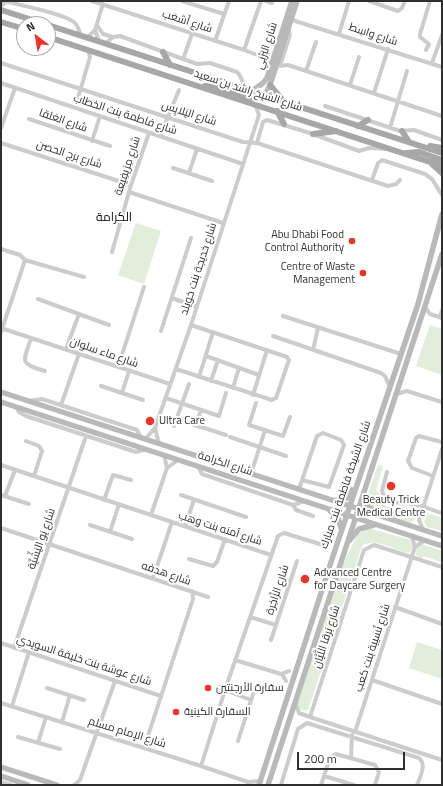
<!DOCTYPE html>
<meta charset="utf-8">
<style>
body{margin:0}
#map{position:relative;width:443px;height:786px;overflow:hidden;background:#fff;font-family:"Titillium Web",sans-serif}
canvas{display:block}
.frame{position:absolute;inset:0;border:2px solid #2f2f2f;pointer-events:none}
.north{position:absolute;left:16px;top:16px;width:40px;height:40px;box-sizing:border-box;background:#fff;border:1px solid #acacac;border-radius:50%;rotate:329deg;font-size:11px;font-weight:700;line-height:16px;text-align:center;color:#2f2f2f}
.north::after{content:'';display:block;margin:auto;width:14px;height:18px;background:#f03226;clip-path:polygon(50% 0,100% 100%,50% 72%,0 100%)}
.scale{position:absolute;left:297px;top:752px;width:108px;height:18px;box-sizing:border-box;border:2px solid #2f2f2f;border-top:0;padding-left:5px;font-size:12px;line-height:14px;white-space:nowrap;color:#2f2f2f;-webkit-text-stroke:3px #fff;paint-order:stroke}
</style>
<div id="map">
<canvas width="443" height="786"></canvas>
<div class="frame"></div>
<div class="north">N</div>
<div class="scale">200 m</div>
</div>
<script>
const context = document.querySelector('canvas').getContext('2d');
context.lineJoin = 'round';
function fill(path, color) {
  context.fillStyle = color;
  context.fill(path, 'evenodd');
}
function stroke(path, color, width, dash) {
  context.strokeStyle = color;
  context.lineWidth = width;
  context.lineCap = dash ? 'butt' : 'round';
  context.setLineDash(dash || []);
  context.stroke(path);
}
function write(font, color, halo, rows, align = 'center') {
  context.font = font + ' "Titillium Web",Cairo,sans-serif';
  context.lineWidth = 4;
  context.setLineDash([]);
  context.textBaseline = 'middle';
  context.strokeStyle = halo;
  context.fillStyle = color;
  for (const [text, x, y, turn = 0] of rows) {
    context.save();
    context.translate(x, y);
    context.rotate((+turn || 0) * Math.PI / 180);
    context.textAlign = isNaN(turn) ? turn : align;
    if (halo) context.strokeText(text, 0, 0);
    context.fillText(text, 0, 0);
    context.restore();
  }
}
fill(new Path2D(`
 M136,223L161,231L144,284L118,275Z
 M430,325L442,329V375L416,366Z
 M378,465L383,466L376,490L383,499V505L397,510L401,506L407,508L412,506L419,507C421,514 416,521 409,523C394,518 372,513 367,497Z
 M428,513L442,518V531L427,527L424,522Z
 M368,528L411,540L413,547L410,552L406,553C394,549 373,537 362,546L308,710H300L296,702L343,564L358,534Z
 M422,544L442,551V562L423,556L422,559L416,555V549Z
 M417,642L442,650V679L409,668Z`), '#e2eddb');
stroke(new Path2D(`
 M6,1C22,6 62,13 74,22C78,25 79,31 81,36
 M92,1L244,50L265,58L272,63
 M182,1L224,14
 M266,1L272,3
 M369,1L398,11L402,8L405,1
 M1,6L7,1
 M291,18L295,21L442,67
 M97,25L103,34L113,37
 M95,30L99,41
 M339,34L349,1
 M87,38L95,30L103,4
 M215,41L229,1
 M105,44L113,37L120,36L197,64L210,63L237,72C243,77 241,84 247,88
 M244,50L261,1
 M426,50L429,44L420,37V34L430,1
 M183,59L192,34
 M1,63L243,142L257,143L388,186L396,184L400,180
 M432,63L442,35
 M280,66L288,65L442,116
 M280,66L290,35L288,29
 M306,71L316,42
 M1,83L243,164
 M350,85L359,57
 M374,93L388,49
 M325,106L400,131L414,130L442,140
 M75,108L90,57L88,50
 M29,119L110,146
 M1,128L15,88
 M390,128L407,71
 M160,136L179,90
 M92,141L100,116
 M1,143L131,185
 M257,143L263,122L267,120L310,133L359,151L369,148L388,149
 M173,168L212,181
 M189,173L197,149
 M372,180L378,163L382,160L425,174L432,179L442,195
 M129,192L223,223
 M1,249L20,255L25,260
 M112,252L131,185L149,133
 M172,298L197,307
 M38,299L109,325
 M425,307L430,314L442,318
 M283,316L401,354
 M440,317L442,310
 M1,328L170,384
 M161,331L191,238
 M1,332L25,260L84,277
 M273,336L381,373L385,376L390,387
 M31,338C23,363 19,363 45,371
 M66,349L79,314
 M313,350L318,328
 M206,356L259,375
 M118,367L144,287
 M176,369L272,400L276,398L289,360L287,357L191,325
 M199,377L213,332
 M211,381L218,360
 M101,386L143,400
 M233,388L239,368
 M122,393L129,371
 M397,394L407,391L442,402
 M253,395L267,350
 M166,398L219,416L226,393
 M29,401L42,399L137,430L141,438
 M256,403L249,425L283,436L290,417
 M61,405L79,354
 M16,407L19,412L26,416L136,452L146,449
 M176,419L226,435
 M196,425L201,410
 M174,426L189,384
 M155,428L159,444
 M230,437L286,456
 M145,439L155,428L191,325L259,115L255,104
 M26,441L39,446L42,451L34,476
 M164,455L167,468L178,460
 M1,465L271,555
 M198,466L202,474L293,505L304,501
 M387,472L382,491C385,506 407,502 418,505C426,507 434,511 442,513
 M251,474L265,430
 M433,476L412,468L408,461L416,438L419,436L442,442
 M299,489L317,436L323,433L341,440L344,445L329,487L302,480
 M1,495L29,504
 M181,495L246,517
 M5,496L15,470
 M104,500L113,475L131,480
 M293,505L296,510L313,516
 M151,515L167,468
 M90,525L132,539
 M185,526L194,500
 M1,528L208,597
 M423,530L419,520L442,449
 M110,532L119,504
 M415,547L425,540
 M189,559L213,566L217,562L225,539
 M153,578L172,522
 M395,607L442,624
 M250,617L276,625
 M271,640L297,561
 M1,643L161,696
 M14,648L86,436
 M235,660L281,674L289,671
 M282,674L286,681
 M372,680L442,704
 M47,688L84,700
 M225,690L251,700
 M295,702L299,713L310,717L442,760
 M1,703L201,766L248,782L260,781
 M12,706L29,652
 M310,717L364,550L374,545L442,567
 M62,722L70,695
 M355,732L415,547L412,536
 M18,737L60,749
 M238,741L254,691
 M38,743L46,717
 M144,748L193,599L192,591
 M351,758L352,735
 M201,766L225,690L278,536L284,533L323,545
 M324,776L354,785
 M1,782L11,785
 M74,785L80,780L115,681
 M281,785L298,729L307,723L419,758C427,765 420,777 417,785
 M321,785L330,758L336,754L375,765L379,772L375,785`), '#ccc', 4);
stroke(new Path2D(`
 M252,91L263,83L267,78L292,1
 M265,95L270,85L297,1
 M1,392L442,536
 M1,402L442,546
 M364,492L367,505L376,513
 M336,500L347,498L352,490
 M330,511L338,518L341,528
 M349,541L359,529L374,525
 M1,767L57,785
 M1,776L28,785
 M259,785L333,556L418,304L442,214
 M268,785L442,254`), '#b9b9b9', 5.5);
stroke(new Path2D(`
 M1,10L45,24
 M1,22L24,29
 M48,25L442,153
 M48,37L442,166
 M163,52L170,65
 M270,85L283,101
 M205,86L217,87L257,99L265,95
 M277,111L284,124
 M358,126L368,120
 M402,131L409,142
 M313,134L336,131
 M430,146L442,148
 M406,153L419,152L442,160
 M432,164L442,173`), '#a7a7a7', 6);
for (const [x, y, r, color] of [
 [352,241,4,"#f03226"],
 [363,273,4,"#f03226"],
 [150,421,5,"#f03226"],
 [391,486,5,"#f03226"],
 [305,579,5,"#f03226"],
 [208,688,4,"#f03226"],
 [176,712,4,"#f03226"]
]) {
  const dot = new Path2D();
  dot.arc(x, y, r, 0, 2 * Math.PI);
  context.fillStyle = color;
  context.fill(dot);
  stroke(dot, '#fff', 1.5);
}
write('11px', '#2f2f2f', '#fff', [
 ["شارع أشعَب",187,22,18],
 ["شارع واسِط",373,35,18],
 ["شارع البَرْنِي",267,46,-72],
 ["شارع الشيخ راشد بن سعيد",248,91,18],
 ["شارع اليَلايِس",189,114,18],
 ["شارع فاطمة بنت الخطاب",125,115,18],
 ["شارع الغلقا",63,121,19],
 ["شارع برج الحصن",69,155,18],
 ["شارع مِرَيفِيعة",128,166,-72],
 ["شارع خديجة بنت خويلد",199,269,-72],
 ["شارع ماء سِلوان",104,353,19],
 ["شارع الكرامة",225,464,18],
 ["شارع الشيخة فاطمة بنت مبارك",346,485,-71],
 ["شارع آمنه بنت وهب",220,529,18],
 ["شارع يَو اليَشِّيَّة",42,539,-71],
 ["شارع هدفه",166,574,19],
 ["شارع الزَّاخِرة",278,590,-72],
 ["شارع بَرقا اللَّيَّان",327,637,-72],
 ["شارع نُسيبة بنت كعب",373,648,-72],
 ["شارع عوشة بنت خليفة السويدي",84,661,18],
 ["شارع الإمام مسلم",127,733,17]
]);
write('11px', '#2f2f2f', '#fff', [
 ["Abu Dhabi Food",344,235,"right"],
 ["Control Authority",344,248,"right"],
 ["Centre of Waste",355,267,"right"],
 ["Management",355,280,"right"],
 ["Ultra Care",159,421],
 ["Beauty Trick",391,500,"center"],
 ["Medical Centre",391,513,"center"],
 ["Advanced Centre",314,573],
 ["for Daycare Surgery",314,586],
 ["سفارة الأرجنتين",216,688],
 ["السفارة الكينية",184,712]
], 'left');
write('12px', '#000', '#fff', [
 ["الكرامة",114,218]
]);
</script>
